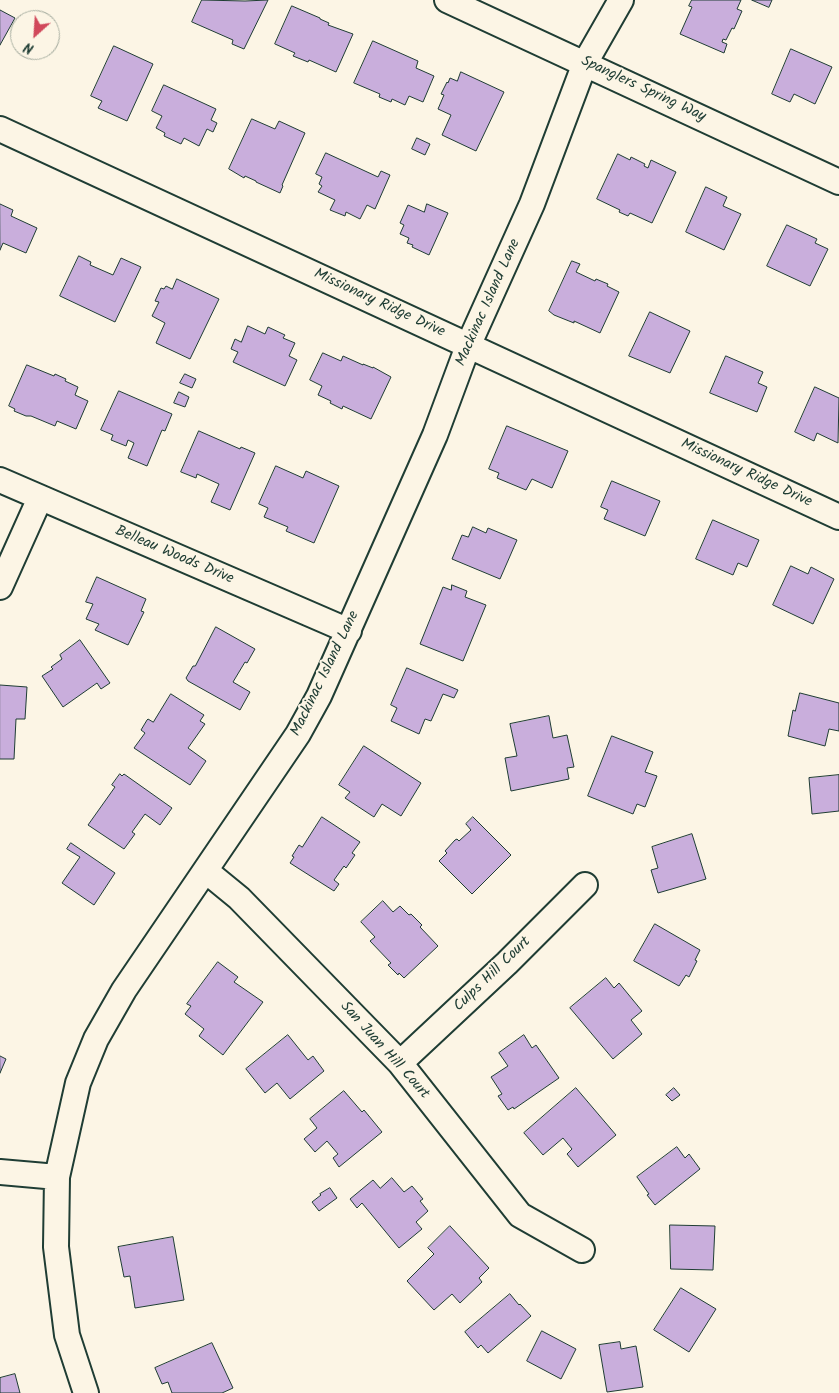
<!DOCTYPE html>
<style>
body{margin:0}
#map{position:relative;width:839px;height:1393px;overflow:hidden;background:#fcf5e5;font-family:Kalam,sans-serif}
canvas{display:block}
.north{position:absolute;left:10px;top:10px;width:50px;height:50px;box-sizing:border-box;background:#fcf5e5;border:1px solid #a4ab9e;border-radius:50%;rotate:206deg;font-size:14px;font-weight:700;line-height:20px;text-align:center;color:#1f3d34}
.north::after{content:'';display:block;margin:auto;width:18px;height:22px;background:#d1495b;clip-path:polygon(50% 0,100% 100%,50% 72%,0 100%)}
</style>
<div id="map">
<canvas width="839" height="1393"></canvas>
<div class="north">N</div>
</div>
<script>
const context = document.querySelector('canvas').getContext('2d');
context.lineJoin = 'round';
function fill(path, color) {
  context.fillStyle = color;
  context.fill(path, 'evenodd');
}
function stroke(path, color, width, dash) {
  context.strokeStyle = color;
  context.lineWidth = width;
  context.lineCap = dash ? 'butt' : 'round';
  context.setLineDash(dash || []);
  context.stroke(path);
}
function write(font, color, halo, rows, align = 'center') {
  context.font = font + ' Kalam,sans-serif';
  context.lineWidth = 4;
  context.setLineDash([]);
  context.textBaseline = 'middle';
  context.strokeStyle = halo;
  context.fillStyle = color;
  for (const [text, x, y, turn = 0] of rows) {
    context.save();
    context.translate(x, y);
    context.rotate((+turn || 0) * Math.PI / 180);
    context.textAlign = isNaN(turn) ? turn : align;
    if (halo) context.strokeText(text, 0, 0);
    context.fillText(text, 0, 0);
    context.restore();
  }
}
const building = new Path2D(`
 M202,0L245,1L268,0L244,49L232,44L233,40L192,22Z
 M692,0H741L737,9L742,11L734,29L732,28L726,40L723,39L722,42L727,44L724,53L680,34L692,7L689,6Z
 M752,0H772L769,7Z
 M292,6L320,18V19L329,23L328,25L353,34L336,72L309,60L308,62L293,56L295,53L275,44Z
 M0,10L15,18L0,45Z
 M373,41L418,61L416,68L434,76L423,102L409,96L405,105L392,99L391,102L379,97L380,94L354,83Z
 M114,46L153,64L127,121L98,108L102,101L91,96Z
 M791,49L832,67L815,104L794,94L790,102L772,94Z
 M461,72L504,92L476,151L442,135L451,115L438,109L444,95L441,94L447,82L448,83L450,78L457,81Z
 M164,85L216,109L211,120L217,123L213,132L207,129L199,146L184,138L181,144L164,136L165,133L156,128L162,116L152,111Z
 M252,119L275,129L279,121L305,133L282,185L283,186L280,193L256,182V181L245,176L244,178L229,169Z
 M417,138L430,144L425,155L412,149Z
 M326,153L378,177L381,171L390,175L375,209L367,205L360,219L346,212L345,216L330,210L335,200L318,192L322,186L319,184L322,177L316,174Z
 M618,154L630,160L631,157L645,164L644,166L648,168L651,160L676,172L652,223L630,213L628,216L619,212L620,210L597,199Z
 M706,187L727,197L723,206L741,214L724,250L686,232Z
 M0,204L13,210L11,216L37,228L26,253L3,243L0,250Z
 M427,204L448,213L429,255L412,247L413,245L407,243L409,238L400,234L404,225L400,223L408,205L424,212Z
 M787,225L817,239L815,243L828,249L810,286L767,266Z
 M79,256L91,262L90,265L113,275L121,258L141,267L115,322L60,296Z
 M572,261L580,264L576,272L595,281L596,279L608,284L607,286L619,292L600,333L574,321V323L554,315L549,311Z
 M177,279L219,299L190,359L156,343L165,323L152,316L159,302L155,301L161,288L164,289L166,286L172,289Z
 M650,312L690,331L670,373L629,356Z
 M248,326L265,334L268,327L285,335L283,338L295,343L289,356L297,360L285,386L233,362L238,352L231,349L235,339L241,342Z
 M323,353L341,361L343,356L363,365V364L373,368V367L391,377L371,419L343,406L342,409L330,403L331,401L318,395L322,386L310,380Z
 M726,356L763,372L758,383L767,387L757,412L710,393Z
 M27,365L54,376L55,374L66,379L65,381L78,387L75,395L88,401L76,429L57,421L55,426L31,416H26L14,411L15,409L9,406Z
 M185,374L196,379L192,388L180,383Z
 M815,387L839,398L838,443L817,433L814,441L795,432Z
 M119,391L172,414L165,431L162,430L147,466L128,458L134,443L128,440L126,446L111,440L113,435L101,430Z
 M179,392L189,397L185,407L174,403Z
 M507,426L568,451L552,488L532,479L526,490L497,478L499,473L489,469Z
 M199,431L240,449L241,447L255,453L230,510L211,502L219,484L197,474L196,478L181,472Z
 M276,466L303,478L306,471L339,486L314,543L286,531L288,527L264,517L268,508L259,504Z
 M612,481L660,501L645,536L604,519L608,510L601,507Z
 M713,520L759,540L747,567L738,563L733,575L696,559Z
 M473,527L486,533L488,528L517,540L500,579L452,559L462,535L468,537Z
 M791,566L808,574L811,567L834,579L813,624L773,605Z
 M97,577L146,599L141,611L144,612L128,645L95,630L99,624L86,619L93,604L86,602Z
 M452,585L467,591L465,597L486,605L463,661L420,644L443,587L451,590Z
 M216,627L255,649L247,663L245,662L233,682L250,692L240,710L188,681L186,678L193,666H195Z
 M80,640L110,683L101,689L97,683L63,707L42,676L53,669L51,667L62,659L60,655Z
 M407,668L458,690L454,698L443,694L431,721L425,719L419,734L391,721L397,708L391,705Z
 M0,685L27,687L25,719H16L14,759H0Z
 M800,693L839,703V731L829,729L825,746L788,736L793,710L795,711Z
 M171,694L204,715L200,721L205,724L188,748L206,761L190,785L134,748L145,733L141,730L147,720L148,719L153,722Z
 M549,716L553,738L567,735L574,767L567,768L569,779L511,791L505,758L517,756L510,724Z
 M612,736L653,752L645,772L657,776L645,807L637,804L633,814L588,796Z
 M364,746L421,783L401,816L382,804L374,817L345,798L350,792L339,785Z
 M120,774L122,776L124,774L172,808L160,825L145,814L132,832L135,834L124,849L88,825L115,787L112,785Z
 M839,775V811L812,814L809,778Z
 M322,817L360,842L352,853L355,855L346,868L344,866L334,880L339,884L334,891L290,863L294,857L292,856L299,845L302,847Z
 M473,817L511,855L472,894L439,861L447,853L445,851L455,840L457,839L459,841L471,830L466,824Z
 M692,834L706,879L658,893L651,870L658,868L652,847Z
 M71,843L115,873L94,905L62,883L80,857L67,849Z
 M383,901L393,912L400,906L409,915L411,914L422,925L420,927L438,946L404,978L399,973L398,975L388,965L391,963L370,941L375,937L361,922Z
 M655,924L700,950L695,960L697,961L689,977L686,975L679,986L634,961Z
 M218,962L238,977L234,982L263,1002L223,1055L199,1036L204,1029L185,1014L191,1006L187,1004Z
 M606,978L614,988L619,983L642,1011L631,1020L642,1034L613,1059L570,1008Z
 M288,1035L308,1060L313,1056L324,1071L290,1099L277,1083L265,1093L246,1069Z
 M524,1035L532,1048L536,1045L559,1078L514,1109L513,1107L508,1110L498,1096L502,1094L491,1077L508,1066L499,1053Z
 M0,1056L6,1059L0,1073Z
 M576,1088L616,1135L578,1167L567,1154L572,1149L563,1138L543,1155L524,1133Z
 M674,1088L680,1095L672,1101L666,1095Z
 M344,1091L362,1112L364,1110L382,1132L339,1167L333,1158L338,1154L327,1141L315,1152L304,1139L317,1128L310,1119Z
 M677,1147L685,1158L689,1154L700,1169L655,1205L647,1195L649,1194L637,1177Z
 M392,1178L404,1192L412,1186L423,1199L420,1201L428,1211L416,1222L422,1229L399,1248L362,1203L357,1208L350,1199L373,1180L380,1188Z
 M330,1188L337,1198L319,1211L312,1202L321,1195L320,1194Z
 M670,1225L715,1226L713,1270L671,1269Z
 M450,1226L489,1268L479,1278L482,1282L460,1303L452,1294L434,1310L407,1281L434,1254L428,1248Z
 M173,1237L184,1300L135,1308L130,1276L124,1277L118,1247Z
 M681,1288L716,1309L689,1352L654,1330Z
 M510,1294L519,1305L520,1304L531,1316L488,1353L481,1345L478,1348L465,1332Z
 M542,1331L576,1349L561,1379L527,1361Z
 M620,1342L621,1349L636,1346L643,1387L607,1392L599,1345Z
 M212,1343L233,1388L222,1393H172L168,1382L162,1384L155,1368Z
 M15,1374L20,1393H0V1378Z`);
fill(building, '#c9aedc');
stroke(building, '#1f3d34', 1);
const street = new Path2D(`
 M447,0L839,182
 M0,129L839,517
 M0,480L349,631
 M0,587L40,498
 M206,871L239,898L400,1063L520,1215L582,1250
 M400,1063L507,963L585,885
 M0,1172L57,1177
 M86,1393L67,1335L56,1247L57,1177L78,1083L96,1039L124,990L298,734L319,696L435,435L468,346L532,204L585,63L621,0`);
stroke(street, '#1f3d34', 28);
stroke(street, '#fcf5e5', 24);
write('15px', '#1f3d34', '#fcf5e5', [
 ["Spanglers Spring Way",643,90,25],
 ["Mackinac Island Lane",489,303,-66],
 ["Missionary Ridge Drive",379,304,25],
 ["Missionary Ridge Drive",746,474,25],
 ["Belleau Woods Drive",174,556,23],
 ["Mackinac Island Lane",326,674,-64],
 ["Culps Hill Court",493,975,-44],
 ["San Juan Hill Court",384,1051,48]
]);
</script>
